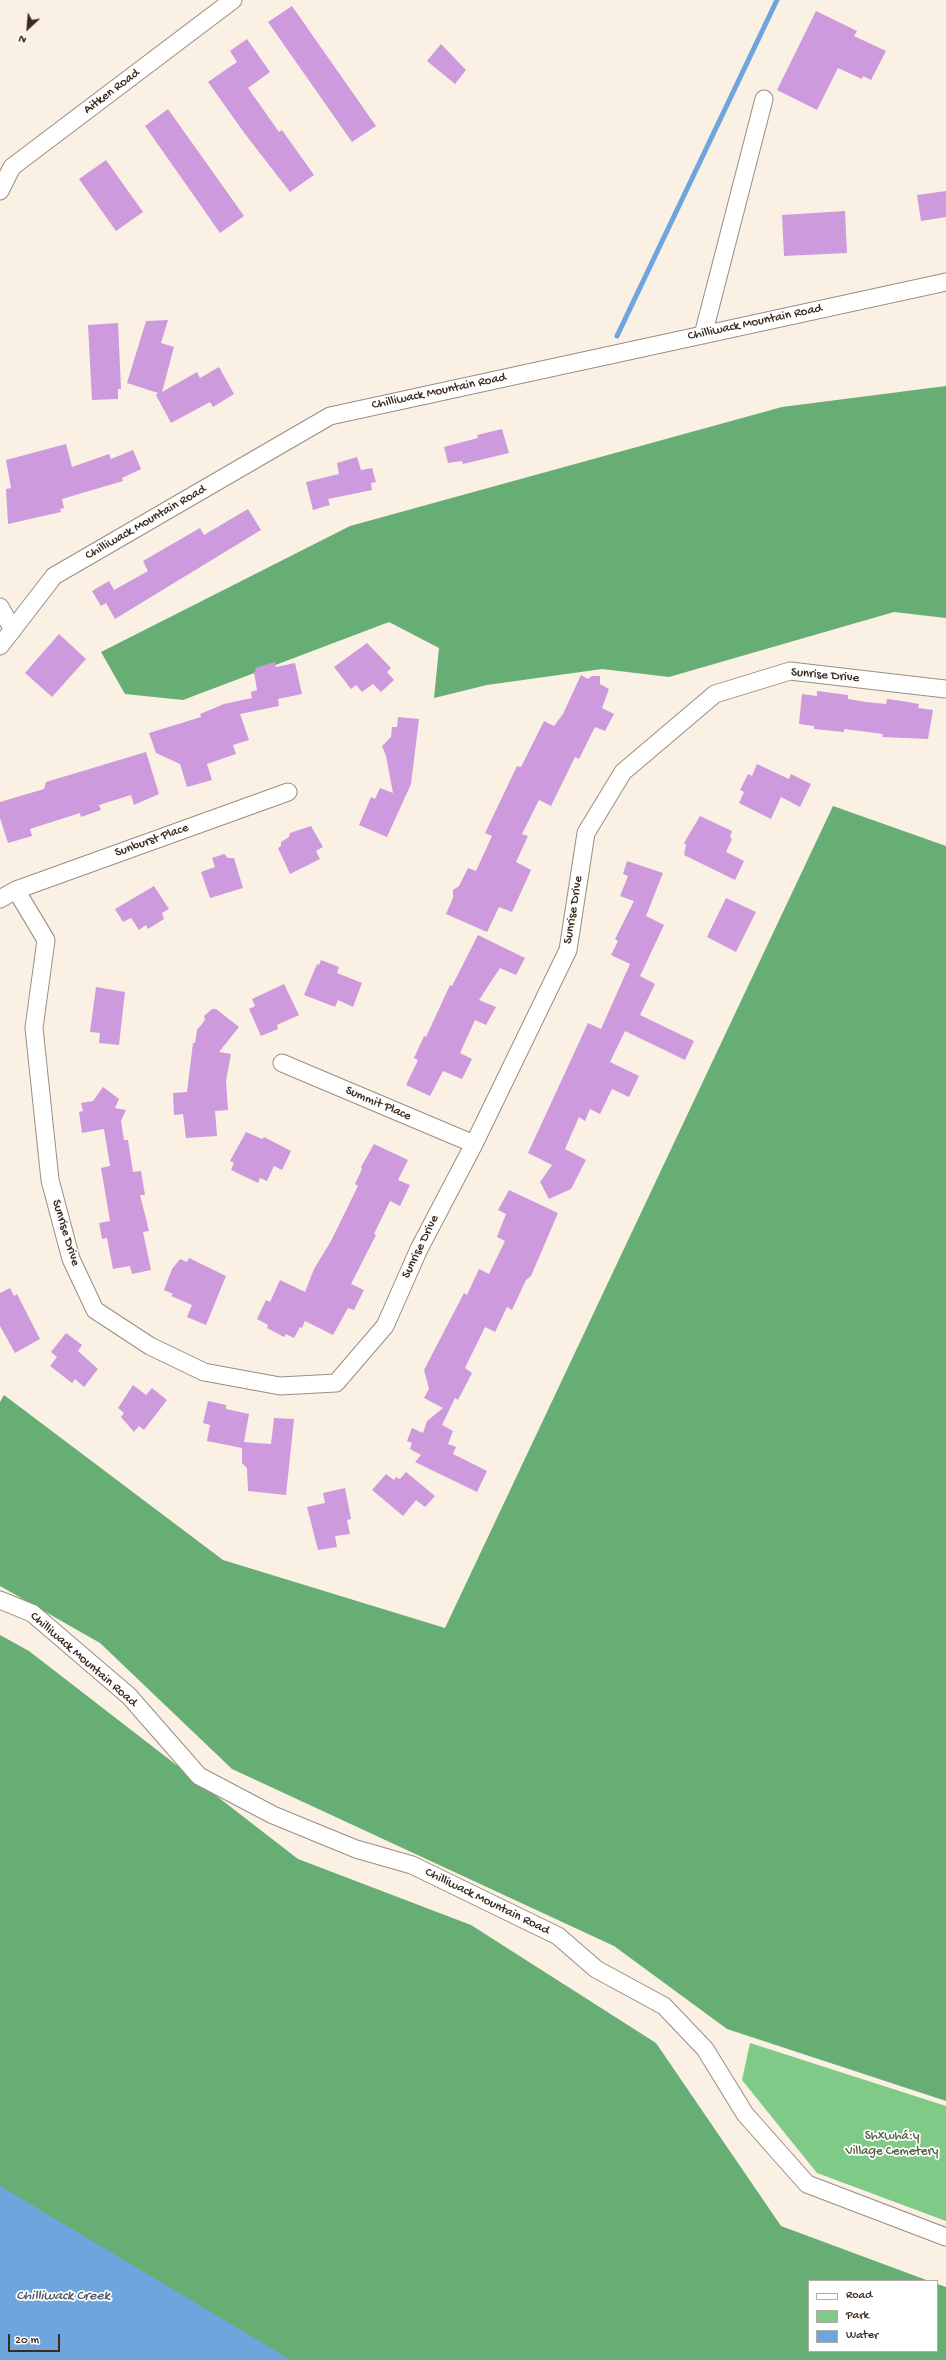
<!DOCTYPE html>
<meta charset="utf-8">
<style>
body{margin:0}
#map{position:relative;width:946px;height:2360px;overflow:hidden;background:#fbf0e4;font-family:"Gochi Hand",sans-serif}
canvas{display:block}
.legend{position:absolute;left:808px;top:2280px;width:130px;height:72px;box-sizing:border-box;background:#fff;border:1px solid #b1aaa5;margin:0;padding:5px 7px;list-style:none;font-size:12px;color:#3b2a1e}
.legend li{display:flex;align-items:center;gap:8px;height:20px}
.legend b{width:20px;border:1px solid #b1aaa5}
.north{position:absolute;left:8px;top:8px;width:40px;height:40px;-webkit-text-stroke:3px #fff;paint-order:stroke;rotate:206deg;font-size:11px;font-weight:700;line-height:16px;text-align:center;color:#3b2a1e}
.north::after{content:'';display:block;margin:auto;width:14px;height:18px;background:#3b2a1e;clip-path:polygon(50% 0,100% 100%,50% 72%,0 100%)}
.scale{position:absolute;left:8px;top:2334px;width:52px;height:18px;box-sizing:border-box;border:2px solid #3b2a1e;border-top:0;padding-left:5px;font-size:12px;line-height:14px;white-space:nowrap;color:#3b2a1e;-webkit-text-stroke:3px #fff;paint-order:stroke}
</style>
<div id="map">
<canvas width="946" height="2360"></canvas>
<ul class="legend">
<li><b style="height:5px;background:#fff"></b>Road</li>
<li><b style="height:11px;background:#7fca87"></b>Park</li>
<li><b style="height:11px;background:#6ea5dc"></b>Water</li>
</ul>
<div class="north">N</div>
<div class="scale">20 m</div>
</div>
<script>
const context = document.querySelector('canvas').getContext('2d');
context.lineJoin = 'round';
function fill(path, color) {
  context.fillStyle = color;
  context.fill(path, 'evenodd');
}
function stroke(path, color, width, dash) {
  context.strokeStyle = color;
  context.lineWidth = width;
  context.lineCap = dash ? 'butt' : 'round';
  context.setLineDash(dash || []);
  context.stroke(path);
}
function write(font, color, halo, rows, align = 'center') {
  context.font = font + ' "Gochi Hand",sans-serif';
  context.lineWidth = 3.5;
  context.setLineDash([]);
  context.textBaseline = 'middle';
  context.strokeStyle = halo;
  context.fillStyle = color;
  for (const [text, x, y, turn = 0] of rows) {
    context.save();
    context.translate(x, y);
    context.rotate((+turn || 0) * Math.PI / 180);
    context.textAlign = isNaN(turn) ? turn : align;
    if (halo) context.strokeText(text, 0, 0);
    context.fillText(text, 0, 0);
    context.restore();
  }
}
fill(new Path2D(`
 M750,2043L946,2106V2221L817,2173L742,2080Z`), '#7fca87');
fill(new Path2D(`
 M946,386V618L894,612L669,677L602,669L487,685L434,698L439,648L389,622L183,700L125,694L101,652L350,526L782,407Z
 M833,806L946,846V2101L727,2029L614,1946L232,1769L100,1643L0,1586V1402L4,1395L223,1560L445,1628Z
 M0,1635L29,1651L298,1859L471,1925L656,2043L781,2226L929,2281H809V2351H937V2284L946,2287V2360H243L0,2242Z`), '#67ae74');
fill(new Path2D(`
 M0,2186L261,2342L290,2360H0Z`), '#6ea5dc');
stroke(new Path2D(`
 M617,336L777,0`), '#6ea5dc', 5);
fill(new Path2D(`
 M292,6L376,126L352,142L268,22Z
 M816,11L857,31L854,36L886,51L871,80L863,76L862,79L838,68L817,110L777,90Z
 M247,39L270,72L248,88L279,132L282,130L314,175L290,192L245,134L208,82L237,62L230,51Z
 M441,44L466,70L455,84L427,61Z
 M168,109L244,216L220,233L145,126Z
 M106,160L143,212L116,231L79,179Z
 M946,191V217L921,221L917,195Z
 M845,211L847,253L784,256L782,215Z
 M168,320L161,343L174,347L162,392L197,372L200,378L219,367L234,394L213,407L210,402L171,423L156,395L158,393L127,383L146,321Z
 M118,323L121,389H118V399L92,400L88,325Z
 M502,429L509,453L463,464L462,461L448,463L444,447L478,438L477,435Z
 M66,444L72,467L109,454L111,459L133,450L141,469L122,478L123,481L62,499L64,508L60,509L61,512L8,524L6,489L11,488L6,460Z
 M357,457L361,470L372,468L376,482L371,483L372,490L328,499L330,505L313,510L306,482L339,474L337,463Z
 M248,509L261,530L115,619L106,603L101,606L92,591L109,581L114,590L148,571L143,561L200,528L204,535Z
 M59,634L86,659L52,697L25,673Z
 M367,643L391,668L387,672L394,680L381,692L373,684L362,692L356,685L351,689L334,667Z
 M275,662L276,667L295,663L302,694L278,699L279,706L240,714L249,740L233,745L236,754L207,764L212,780L187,787L180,764L156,753L149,733L201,717L200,714L224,704L252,698L251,692L257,690L254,672L256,671L255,668Z
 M581,675L588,679L592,676H600V684L609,689L602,708L614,714L605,731L595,727L579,759L575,757L551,806L539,800L522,834L528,836L516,862L531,870L512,912L499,907L487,932L446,914L453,898V890L459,886L468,868L476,871L492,836L485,833L517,766L521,767L544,721L554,726L563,714Z
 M817,691L848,695V699L866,702L886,704L887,699L902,701L919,704L918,708L933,710L928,739L882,737L883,734L844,729V732L814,729V726L799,724L802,694L817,696Z
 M398,717L419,719L411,784L387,837L359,825L371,797L375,799L380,788L393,793L386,756L382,746L391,737L392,727H397Z
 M146,752L159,794L134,805L131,795L99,805L101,810L81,817L80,813L30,829L32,836L8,843L0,818V802L44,789L46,782Z
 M757,764L789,779L791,774L811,784L800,807L781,797L771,819L739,803L744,792L740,790L748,774L752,776Z
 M700,816L732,831L730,837L732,839L726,852L744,861L735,880L684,855L686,845L684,843Z
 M311,826L323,847L316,851L320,859L290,874L278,848L281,846V842L289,837L290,833Z
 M224,854L228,858H234L243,888L210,898L201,872L215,867L212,858Z
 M627,861L663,873L646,916L664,925L640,976L655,984L640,1015L694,1041L685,1060L625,1031L610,1062L639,1076L629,1097L612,1089L600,1114L590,1109L585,1121L579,1117L565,1149L586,1160L571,1189L549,1199L540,1182L552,1165L528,1153L588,1023L601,1029L630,964L611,955L618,941L615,939L634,901L620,896L628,876L623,874Z
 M154,886L169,909L162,913L164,919L148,929L146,925L139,930L131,918L123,922L115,909Z
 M726,898L756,912L736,952L707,937Z
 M478,935L525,958L516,975L500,968L479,1000L496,1007L486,1025L475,1020L460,1053L472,1059L462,1079L443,1071L430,1096L406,1085L418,1060L414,1058L424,1036L426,1037L450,985L452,986Z
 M321,960L339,967L337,973L362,983L353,1007L338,1000L335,1007L304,995L317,964L319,965Z
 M284,984L299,1015L277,1025L278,1029L261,1036L249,1009L255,1006L252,999Z
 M96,987L125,992L119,1045L99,1043L100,1033L90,1032Z
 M212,1009H216L239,1027L219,1052L231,1054L226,1081L228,1110L215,1111L217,1136L186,1138L183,1114L174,1115L173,1093L187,1092L193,1043H195L197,1030L205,1020L204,1016Z
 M103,1087L119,1099L115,1108L126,1110L121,1121L124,1140H128L133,1172L141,1171L145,1195H140L149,1231L143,1232L151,1270L132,1274L130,1266L113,1269L107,1238L102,1239L99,1223L110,1221L101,1168L110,1166L104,1129L82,1133L79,1112L83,1111L81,1103L93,1101Z
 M246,1132L262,1139L264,1137L291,1151L282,1170L274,1166L267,1181L260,1178L258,1183L231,1170L234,1163L230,1161Z
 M374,1144L408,1160L398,1180L410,1185L400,1206L390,1201L374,1234L376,1235L351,1284L364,1290L354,1310L348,1308L333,1335L305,1321L302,1328L300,1327L294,1338L286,1334L284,1337L267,1328L268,1325L257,1319L266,1300L270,1302L280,1280L305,1292L314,1269L331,1241L358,1186L355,1184L362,1169L361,1167Z
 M509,1190L558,1213L531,1276L526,1280L512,1310L507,1307L495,1332L485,1327L465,1368L472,1373L458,1400L455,1398L442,1425L453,1431L448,1444L456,1447L453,1454L487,1471L477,1492L415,1462L421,1455L410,1449L412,1443L407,1441L412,1428L423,1433L427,1421L443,1408L424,1398L429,1389L424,1370L464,1293L467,1295L479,1269L489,1274L505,1241L497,1237L506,1214L498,1210Z
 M189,1258L226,1276L206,1325L187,1317L192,1305L171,1296L173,1294L164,1290L172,1269L180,1259L187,1262Z
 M10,1288L14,1296L17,1294L40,1339L15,1353L0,1326V1293Z
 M66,1333L82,1345L78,1351L98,1369L84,1387L75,1379L72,1383L50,1366L57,1357L51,1352Z
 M133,1385L146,1395L152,1388L167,1400L144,1430L139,1426L134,1432L121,1417L124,1413L118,1408Z
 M208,1401L226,1405V1409L249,1414L244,1442L271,1444L274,1418L294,1419L286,1495L248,1491L247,1468L242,1463V1448L207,1441L210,1425L203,1423Z
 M406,1472L435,1496L425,1507L416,1500L403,1516L372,1490L386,1474L394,1480L396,1477L400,1479Z
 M345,1488L351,1519L347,1520L350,1534L335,1536L337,1547L318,1550L307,1507L325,1503L323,1493Z`), '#cd9add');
const minor = new Path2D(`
 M0,191L12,167L233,0
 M703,335L764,99
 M0,607L13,630
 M0,646L54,576L330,416L946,282
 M16,890L288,792
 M0,899L16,890L46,940L34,1028L50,1180L71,1259L95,1310L150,1346L204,1372L280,1386L336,1383L385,1326L419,1249L474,1144L568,950L586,833L623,772L715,694L790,671L946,689
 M282,1063L474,1144
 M0,1600L32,1613L129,1696L199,1776L273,1815L356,1849L412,1865L558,1936L596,1969L664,2006L705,2049L745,2114L807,2184L946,2237`);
stroke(minor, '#9b8d81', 19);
stroke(minor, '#fff', 17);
write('13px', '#3b2a1e', '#fff', [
 ["Aitken Road",112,92,-37],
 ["Chilliwack Mountain Road",755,323,-12],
 ["Chilliwack Mountain Road",439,392,-12],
 ["Chilliwack Mountain Road",146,523,-30],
 ["Sunrise Drive",825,676,5],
 ["Sunburst Place",152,841,-20],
 ["Sunrise Drive",574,910,-81],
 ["Summit Place",378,1104,23],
 ["Sunrise Drive",65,1233,73],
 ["Sunrise Drive",421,1247,-64],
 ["Chilliwack Mountain Road",83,1660,41],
 ["Chilliwack Mountain Road",487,1902,26]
]);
write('13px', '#536243', '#fff', [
 ["Shxwhá:y",892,2137],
 ["Village Cemetery",892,2152]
]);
write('italic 14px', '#4f5b6a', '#fff', [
 ["Chilliwack Creek",63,2297]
]);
</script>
